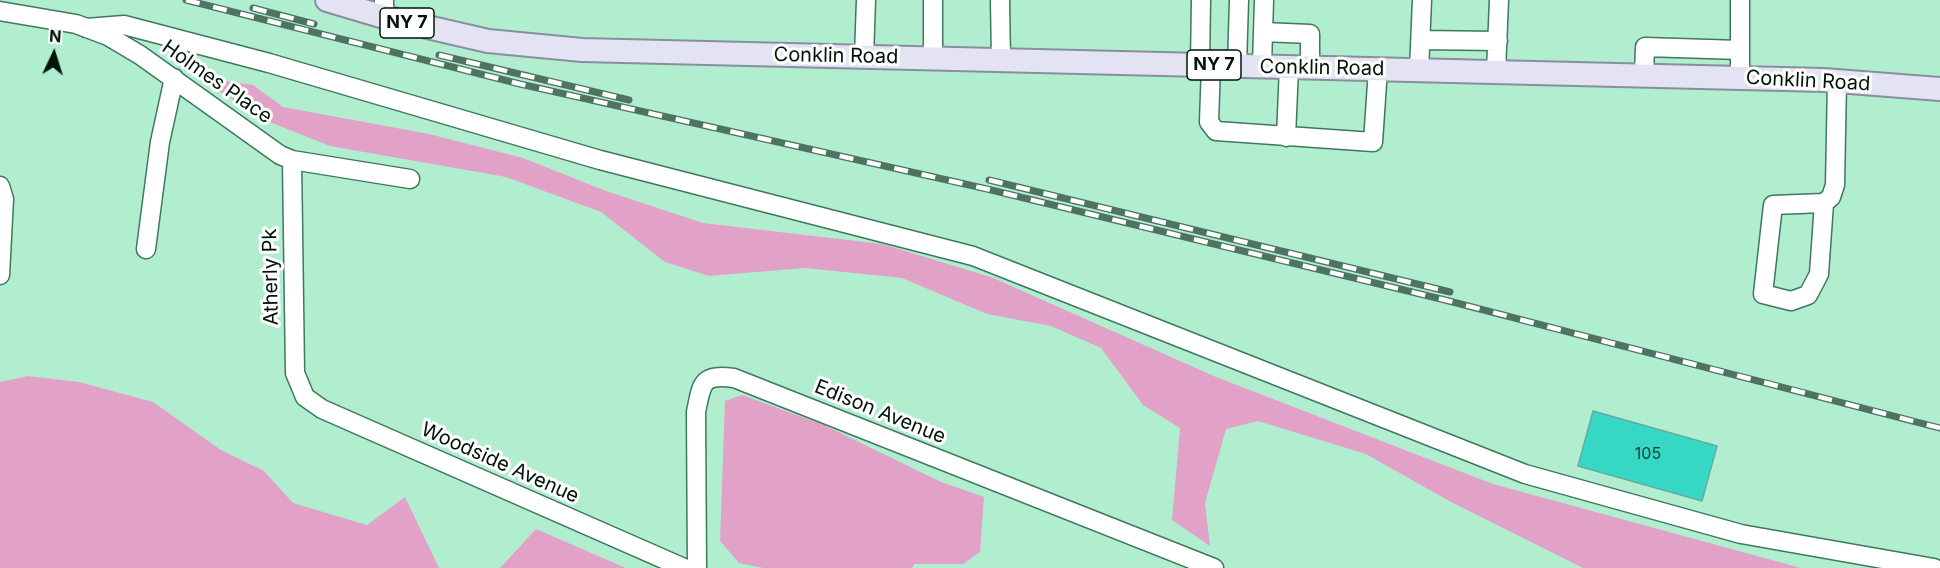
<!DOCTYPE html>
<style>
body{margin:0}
#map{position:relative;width:1940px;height:568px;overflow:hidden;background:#b1eed0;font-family:Inter,sans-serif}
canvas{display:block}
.north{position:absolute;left:24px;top:24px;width:60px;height:60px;-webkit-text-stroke:4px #fff;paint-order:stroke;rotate:4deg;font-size:16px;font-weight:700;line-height:24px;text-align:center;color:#00140a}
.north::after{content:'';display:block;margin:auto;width:21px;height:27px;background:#00140a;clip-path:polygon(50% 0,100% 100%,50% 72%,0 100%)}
</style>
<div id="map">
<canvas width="1940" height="568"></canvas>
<div class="north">N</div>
</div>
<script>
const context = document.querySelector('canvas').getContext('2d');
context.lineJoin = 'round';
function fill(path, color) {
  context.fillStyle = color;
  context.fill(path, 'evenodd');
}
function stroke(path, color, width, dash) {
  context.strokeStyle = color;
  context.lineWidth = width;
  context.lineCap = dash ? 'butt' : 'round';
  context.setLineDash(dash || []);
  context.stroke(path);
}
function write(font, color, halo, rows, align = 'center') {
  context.font = font + ' Inter,sans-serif';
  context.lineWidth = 6;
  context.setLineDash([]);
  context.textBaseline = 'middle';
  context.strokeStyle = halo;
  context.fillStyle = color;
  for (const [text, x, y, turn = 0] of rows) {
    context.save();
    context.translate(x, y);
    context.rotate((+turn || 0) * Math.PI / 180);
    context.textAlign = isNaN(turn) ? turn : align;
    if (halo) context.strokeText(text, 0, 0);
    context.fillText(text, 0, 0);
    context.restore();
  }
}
fill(new Path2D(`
 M195,77L253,85L283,107L429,134L523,158L606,191L703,223L882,244L991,277L1216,377L1493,484L1801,568H1583L1451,502L1366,454L1258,421L1226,429L1205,503L1210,546L1172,520L1180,428L1143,405L1101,348L1051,326L987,314L902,278L805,268L709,276L665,262L601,212L506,177L330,146L272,123Z
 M28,376L79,382L153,402L221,450L264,471L293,503L367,525L405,497L439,568H0V382Z
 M742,395L824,425L941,482L984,497L980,552L963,564H914L912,568H763L739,563L720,541L725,401Z
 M536,529L626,568H500Z`), '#e2a2c8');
const building = new Path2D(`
 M1593,411L1717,446L1702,501L1578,466Z`);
fill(building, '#36d8c5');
stroke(building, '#64aca1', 1.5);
const minor = new Path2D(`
 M1000,0L1001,60
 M0,11L76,24L108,36L140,55L280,155L292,160L410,179
 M384,17V0
 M86,28L124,25L269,63L600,160L973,256L1525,474L1741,534L1934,568
 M1263,32L1310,34V67
 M1421,40L1498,41
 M864,57L866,0
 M933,58V0
 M1200,65L1201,0
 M1211,65L1209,122L1216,131L1373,142L1378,69
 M1237,66L1239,0
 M1262,66L1264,0
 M1419,70L1422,0
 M1496,72L1499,0
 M1644,75L1645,47L1740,50
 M1740,78V0
 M1286,137L1289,67
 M292,160L295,373L305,397L322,409L684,568
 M0,186L4,199L0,275
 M1824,203L1819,274L1808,295L1791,301L1763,294L1773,205L1824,203L1831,197L1835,185L1837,81
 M146,249L160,142L174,78
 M697,568L696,412C702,383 701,374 734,378L1214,568`);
const major = new Path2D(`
 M327,0L384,17L488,41L582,50L1824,80L1940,89`);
stroke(minor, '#3e785d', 21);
stroke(major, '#878f9c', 26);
stroke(minor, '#fff', 18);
stroke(major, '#e3e3f3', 22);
const rail = new Path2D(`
 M186,0L520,84L987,189L1445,300L1940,428
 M253,8L314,24
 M439,55L629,100
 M989,180L1450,292`);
stroke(rail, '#4e7461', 7);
stroke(rail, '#fff', 4.5, [14]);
write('16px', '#0e4539', null, [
 ["105",1648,454]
]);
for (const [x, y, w] of [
 [407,23,54],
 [1214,65,54]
]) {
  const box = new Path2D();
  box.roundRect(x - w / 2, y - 15, w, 30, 4.5);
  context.fillStyle = '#fff';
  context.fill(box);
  stroke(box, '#00140a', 1.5);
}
write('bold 18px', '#00140a', null, [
 ["NY 7",407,23],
 ["NY 7",1214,65]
]);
write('20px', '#00140a', '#fff', [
 ["Conklin Road",836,56,1],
 ["Conklin Road",1322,68,1],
 ["Conklin Road",1808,81,3],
 ["Holmes Place",217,82,35],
 ["Atherly Pk",271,277,-91],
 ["Edison Avenue",880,412,22],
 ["Woodside Avenue",500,463,24]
]);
</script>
